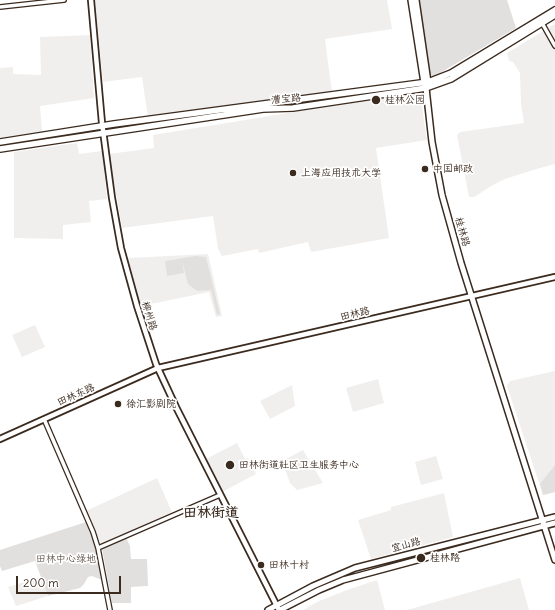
<!DOCTYPE html>
<meta charset="utf-8">
<style>
body{margin:0}
#map{position:relative;width:555px;height:610px;overflow:hidden;background:#fff;font-family:Delius,sans-serif}
canvas{display:block}
.scale{position:absolute;left:16px;top:576px;width:105px;height:18px;box-sizing:border-box;border:2px solid #3b2a1e;border-top:0;padding-left:5px;font-size:12px;line-height:14px;white-space:nowrap;color:#3b2a1e;-webkit-text-stroke:3px #fff;paint-order:stroke}
</style>
<div id="map">
<canvas width="555" height="610"></canvas>
<div class="scale">200 m</div>
</div>
<script>
const context = document.querySelector('canvas').getContext('2d');
context.lineJoin = 'round';
function fill(path, color) {
  context.fillStyle = color;
  context.fill(path, 'evenodd');
}
function stroke(path, color, width, dash) {
  context.strokeStyle = color;
  context.lineWidth = width;
  context.lineCap = dash ? 'butt' : 'round';
  context.setLineDash(dash || []);
  context.stroke(path);
}
function write(font, color, halo, rows, align = 'center') {
  context.font = font + ' Delius,"LXGW WenKai TC",sans-serif';
  context.lineWidth = 3.5;
  context.setLineDash([]);
  context.textBaseline = 'middle';
  context.strokeStyle = halo;
  context.fillStyle = color;
  for (const [text, x, y, turn = 0] of rows) {
    context.save();
    context.translate(x, y);
    context.rotate((+turn || 0) * Math.PI / 180);
    context.textAlign = isNaN(turn) ? turn : align;
    if (halo) context.strokeText(text, 0, 0);
    context.fillText(text, 0, 0);
    context.restore();
  }
}
fill(new Path2D(`
 M95,0H387L392,29L325,39L332,93L148,118L142,77L103,82Z
 M555,24V164L533,170L505,179L493,185L474,197H469L457,135L460,132L524,123L521,104L520,73L513,62L509,61L507,53Z
 M90,35L94,98L40,106L42,131L0,138V68L13,67V74L41,75L40,37Z
 M417,94L421,100L427,140L376,148L389,238L311,252L308,242L259,253L258,249L222,256L218,249L213,216L122,228L109,154L154,148L153,135L349,103Z
 M77,143L79,154L102,151L107,199L89,201L91,222L63,225V239L14,238V152Z
 M208,254L222,316L216,317L209,292L141,306L128,258Z
 M35,325L45,347L22,357L12,335Z
 M555,371V492L543,495L507,386L510,381Z
 M378,379L384,403L353,412L346,388Z
 M292,385L295,406L270,419L260,401Z
 M237,443L245,459L248,458L256,474L222,492L206,459Z
 M303,450L323,483L297,490L290,483L282,461Z
 M436,456L443,479L421,485L415,462Z
 M157,478L172,512L101,544L86,511Z
 M444,493L453,537L371,559L358,520L391,510V507Z
 M41,577L48,596L16,606L8,587Z
 M520,578L529,610H407Z
 M377,580L385,610H303L319,601L347,590Z`), '#f1efee');
fill(new Path2D(`
 M420,0H507L516,28L433,77L429,73Z
 M196,256L206,257L220,314L217,315L211,290L197,291L188,284L182,261L184,273L167,276L165,261Z
 M555,465V492L543,495L540,484Z
 M86,522L95,544L102,580L92,576L88,577L84,584L80,588L48,596L35,561L2,571L0,566V550Z
 M126,538L130,546L131,559H147L148,586L131,587V603H112L102,548Z`), '#e2e0de');
const minor = new Path2D(`
 M0,7L64,0
 M542,23L555,46
 M44,419L93,532L98,548L110,610
 M98,548L220,495`);
const tertiary = new Path2D(`
 M91,0L102,123L112,198L121,248L137,306L156,364L176,407L279,610
 M0,439L158,368L555,277`);
const secondary = new Path2D(`
 M411,0L424,83L426,88L432,142L442,195L461,263L555,560
 M416,0L428,82L426,86
 M268,610L313,586L355,568L555,517
 M280,610L319,590L343,580L555,523`);
const primary = new Path2D(`
 M0,142L114,124L428,82L451,73L555,10
 M0,149L263,109L293,108L426,88L451,79L555,15`);
stroke(minor, '#3b2a1e', 6);
stroke(tertiary, '#3b2a1e', 8);
stroke(secondary, '#3b2a1e', 8);
stroke(primary, '#3b2a1e', 8);
stroke(minor, '#fff', 3.5);
stroke(tertiary, '#fff', 4.5);
stroke(secondary, '#fff', 5);
stroke(primary, '#fff', 5.5);
for (const [x, y, r, color] of [
 [376,100,5,"#3b2a1e"],
 [425,169,4,"#3b2a1e"],
 [293,173,4,"#3b2a1e"],
 [118,404,4,"#3b2a1e"],
 [230,465,5,"#3b2a1e"],
 [421,558,5,"#3b2a1e"],
 [261,565,4,"#3b2a1e"]
]) {
  const dot = new Path2D();
  dot.arc(x, y, r, 0, 2 * Math.PI);
  context.fillStyle = color;
  context.fill(dot);
  stroke(dot, '#fff', 1.5);
}
write('10px', '#3b2a1e', '#fff', [
 ["漕宝路",286,99,-5],
 ["桂林路",462,232,74],
 ["田林路",355,314,-13],
 ["柳州路",149,316,73],
 ["田林东路",76,395,-24],
 ["宜山路",406,545,-15]
]);
write('10px', '#3b2a1e', '#fff', [
 ["桂林公园",385,100],
 ["中国邮政",433,169],
 ["上海应用技术大学",301,173],
 ["徐汇影剧院",126,404],
 ["田林街道社区卫生服务中心",239,465],
 ["桂林路",430,558],
 ["田林十村",269,565]
], 'left');
write('10px', '#65584e', '#fff', [
 ["田林中心绿地",66,559]
]);
write('bold 14px', '#3b2a1e', '#fff', [
 ["田林街道",211,513]
]);
</script>
